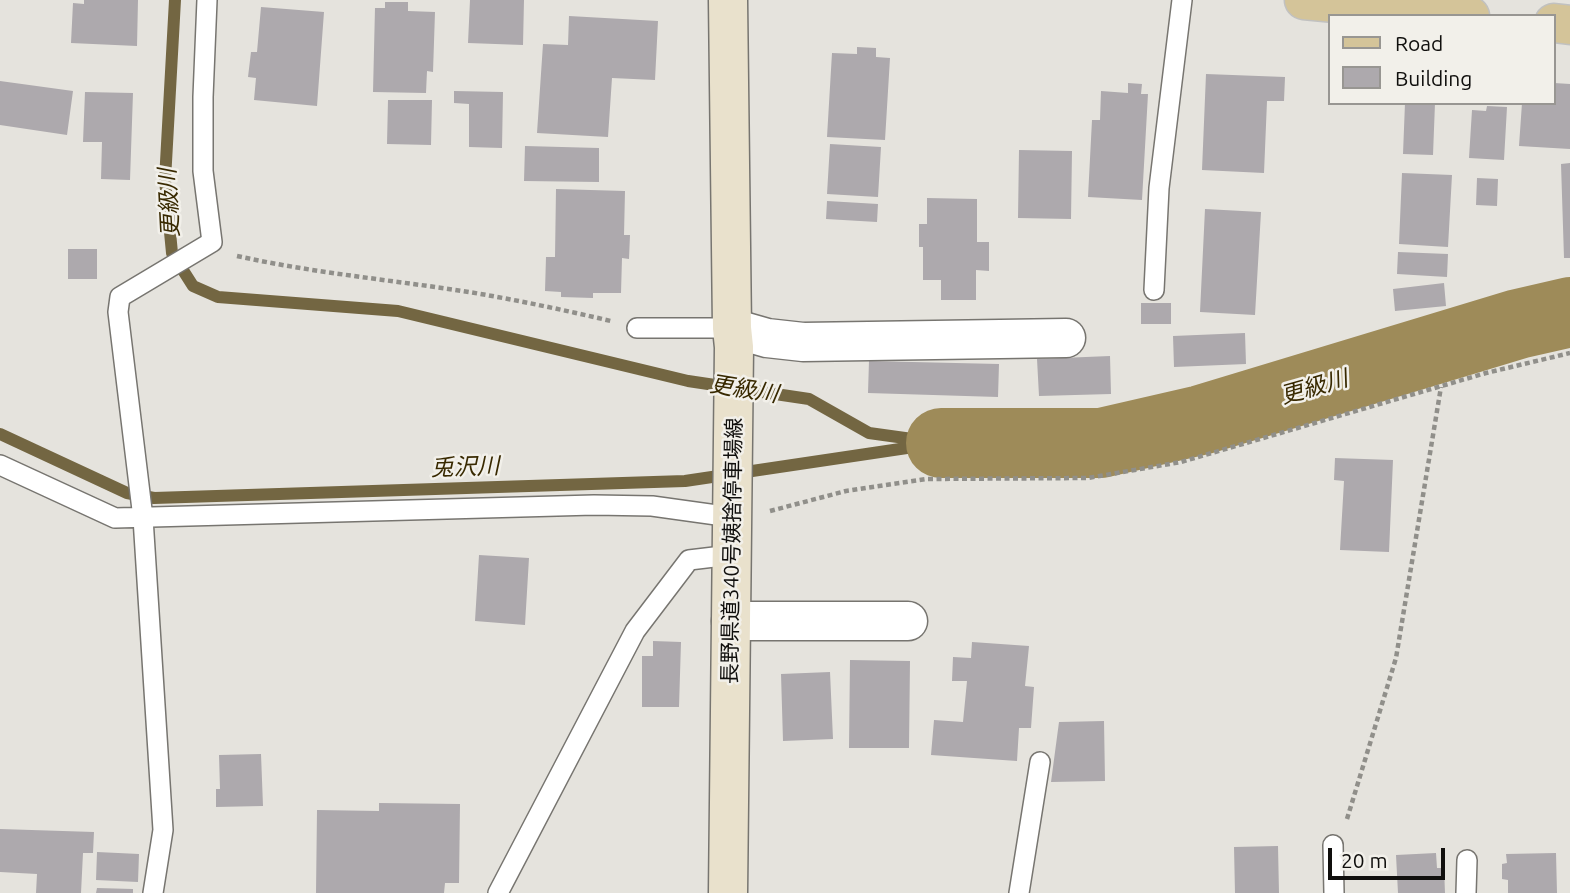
<!DOCTYPE html>
<meta charset="utf-8">
<style>
body{margin:0}
#map{position:relative;width:1570px;height:893px;overflow:hidden;background:#e5e3dd;font-family:Ubuntu,sans-serif}
canvas{display:block}
.legend{position:absolute;left:1328px;top:14px;width:228px;height:91px;box-sizing:border-box;background:#f2f0ea;border:2px solid #989692;margin:0;padding:9px 12px;list-style:none;font-size:21px;color:#100f0d}
.legend li{display:flex;align-items:center;gap:14px;height:35px}
.legend b{width:35px;border:2px solid #989692}
.scale{position:absolute;left:1328px;top:848px;width:117px;height:32px;box-sizing:border-box;border:4px solid #100f0d;border-top:0;padding-left:9px;font-size:21px;line-height:24px;white-space:nowrap;color:#100f0d;-webkit-text-stroke:5px #f2f0ea;paint-order:stroke}
</style>
<div id="map">
<canvas width="1570" height="893"></canvas>
<ul class="legend">
<li><b style="height:9px;background:#d4c499"></b>Road</li>
<li><b style="height:19px;background:#ada9ad"></b>Building</li>
</ul>
<div class="scale">20 m</div>
</div>
<script>
const context = document.querySelector('canvas').getContext('2d');
context.lineJoin = 'round';
function stroke(path, color, width, dash) {
  context.strokeStyle = color;
  context.lineWidth = width;
  context.lineCap = dash ? 'butt' : 'round';
  context.setLineDash(dash || []);
  context.stroke(path);
}
function fill(path, color) {
  context.fillStyle = color;
  context.fill(path, 'evenodd');
}
function write(font, color, halo, rows, align = 'center') {
  context.font = font + ' Ubuntu,"Noto Sans JP",sans-serif';
  context.lineWidth = 5;
  context.setLineDash([]);
  context.textBaseline = 'middle';
  context.strokeStyle = halo;
  context.fillStyle = color;
  for (const [text, x, y, turn = 0] of rows) {
    context.save();
    context.translate(x, y);
    context.rotate((+turn || 0) * Math.PI / 180);
    context.textAlign = isNaN(turn) ? turn : align;
    if (halo) context.strokeText(text, 0, 0);
    context.fillText(text, 0, 0);
    context.restore();
  }
}
stroke(new Path2D(`
 M175,0L165,180L172,253L193,286L218,297L398,311L688,381L809,399L869,433L941,443
 M0,434L127,493L154,498L685,481L927,445`), '#736642', 12);
stroke(new Path2D(`
 M941,443H1101L1201,420L1518,324L1570,312`), '#9e8b59', 70);
fill(new Path2D(`
 M84,0H138L137,46L71,43L73,3L84,4Z
 M470,0H524L523,45L468,43Z
 M385,2H408V11L435,12L433,72L427,71L426,93L373,92L375,8H385Z
 M261,7L324,12L317,106L254,100L256,78L248,77L251,52H257Z
 M569,16L658,21L655,80L612,78L608,137L537,133L543,44L568,45Z
 M857,47L876,48V57L890,58L885,140L827,137L832,53L857,54Z
 M1206,74L1285,77L1284,101H1267L1264,173L1202,170Z
 M0,81L73,91L67,135L0,125Z
 M1128,83L1142,84L1141,94H1148L1142,200L1088,197L1092,120H1100L1101,91L1128,93Z
 M1554,83L1570,84V149L1519,146L1522,103H1554Z
 M454,91L503,92L502,148L469,147V104L454,103Z
 M85,92L133,93L130,180L101,179L102,142H83Z
 M388,100H432L431,145L387,144Z
 M1405,103H1435L1433,155L1403,154Z
 M1487,106L1507,107L1504,160L1469,158L1472,110L1486,111Z
 M830,144L881,147L878,197L827,194Z
 M525,146L599,148V182L524,181Z
 M1019,150L1072,151L1071,219L1018,218Z
 M1570,163V258H1564L1561,164Z
 M1402,173L1452,175L1448,247L1399,244Z
 M1477,178L1498,179L1497,206L1476,205Z
 M556,189L625,191L624,235H630L629,259L622,258L621,293H593V298L561,297V292L545,291L546,257H555Z
 M927,198L977,199V242H989V271L976,270V300H941V280H923V247H919V224H927Z
 M827,201L878,204L877,222L826,219Z
 M1205,209L1261,212L1255,315L1200,312Z
 M68,249H97V279H68Z
 M1398,252L1448,254L1447,277L1397,274Z
 M1444,283L1446,306L1395,311L1393,289Z
 M1141,303H1171V324H1141Z
 M1245,333L1246,364L1174,367L1173,336Z
 M1110,356L1111,394L1039,396L1037,359Z
 M869,361L999,364L998,397L868,393Z
 M1335,458L1393,460L1389,552L1340,550L1344,481L1334,480Z
 M479,555L529,558L525,625L475,621Z
 M653,641L681,642L679,707H642V656H653Z
 M972,642L1029,646L1025,686L1034,687L1031,728H1019L1017,761L931,755L934,720L963,722L967,681H952L953,657L971,658Z
 M850,660L910,661L909,748H849Z
 M830,672L833,739L783,741L781,674Z
 M1104,721L1105,781L1051,782L1059,722Z
 M261,754L263,806L216,807V789H220L219,755Z
 M379,803L460,804L459,883H445L444,893H316L317,810L379,811Z
 M0,829L94,832L93,853H83L81,893H36L37,874L0,872Z
 M1278,846L1279,893H1235L1234,847Z
 M97,852L139,854L138,882L96,880Z
 M1436,853L1437,868H1444L1445,893H1398L1396,855Z
 M1556,853L1557,893H1508V880L1502,879V864L1507,863L1506,854Z
 M97,888L133,889V893H96Z`), '#ada9ad');
const lane = new Path2D(`
 M1154,290L1159,188L1182,0
 M637,328H732
 M0,465L115,518L594,505L652,506L731,517
 M1333,845L1334,893
 M153,893L163,830L143,518L118,312L120,297L212,242L203,171V97L207,0
 M498,893L635,631L689,560L731,555
 M1019,893L1040,762
 M1466,893L1467,860`);
const street = new Path2D(`
 M732,328L767,338L803,342L1066,338
 M731,621H908`);
const secondary = new Path2D(`
 M728,0L732,328L734,347L728,893`);
const primary = new Path2D(`
 M1304,0L1470,16
 M1554,23L1570,25`);
stroke(lane, '#777570', 22);
stroke(street, '#777570', 41);
stroke(secondary, '#777570', 41);
stroke(primary, '#c1c1c0', 41);
stroke(new Path2D(`
 M237,256C314,273 392,280 469,292C517,300 564,310 611,321
 M770,511L846,491L926,479L1088,478L1181,462L1486,373L1570,353
 M1347,819L1396,658L1441,387`), '#908f8a', 4.5, [5, 3.5]);
stroke(lane, '#fff', 19);
stroke(street, '#fff', 38);
stroke(secondary, '#e9e1cc', 38);
stroke(primary, '#d4c499', 38);
write('21px', '#100f0d', '#f2f0ea', [
 ["長野県道340号姨捨停車場線",732,551,-89]
]);
write('italic 23px', '#382900', '#f2f0ea', [
 ["更級川",169,203,-93],
 ["更級川",1314,387,-16],
 ["更級川",744,389,9],
 ["兎沢川",465,467,-2]
]);
</script>
